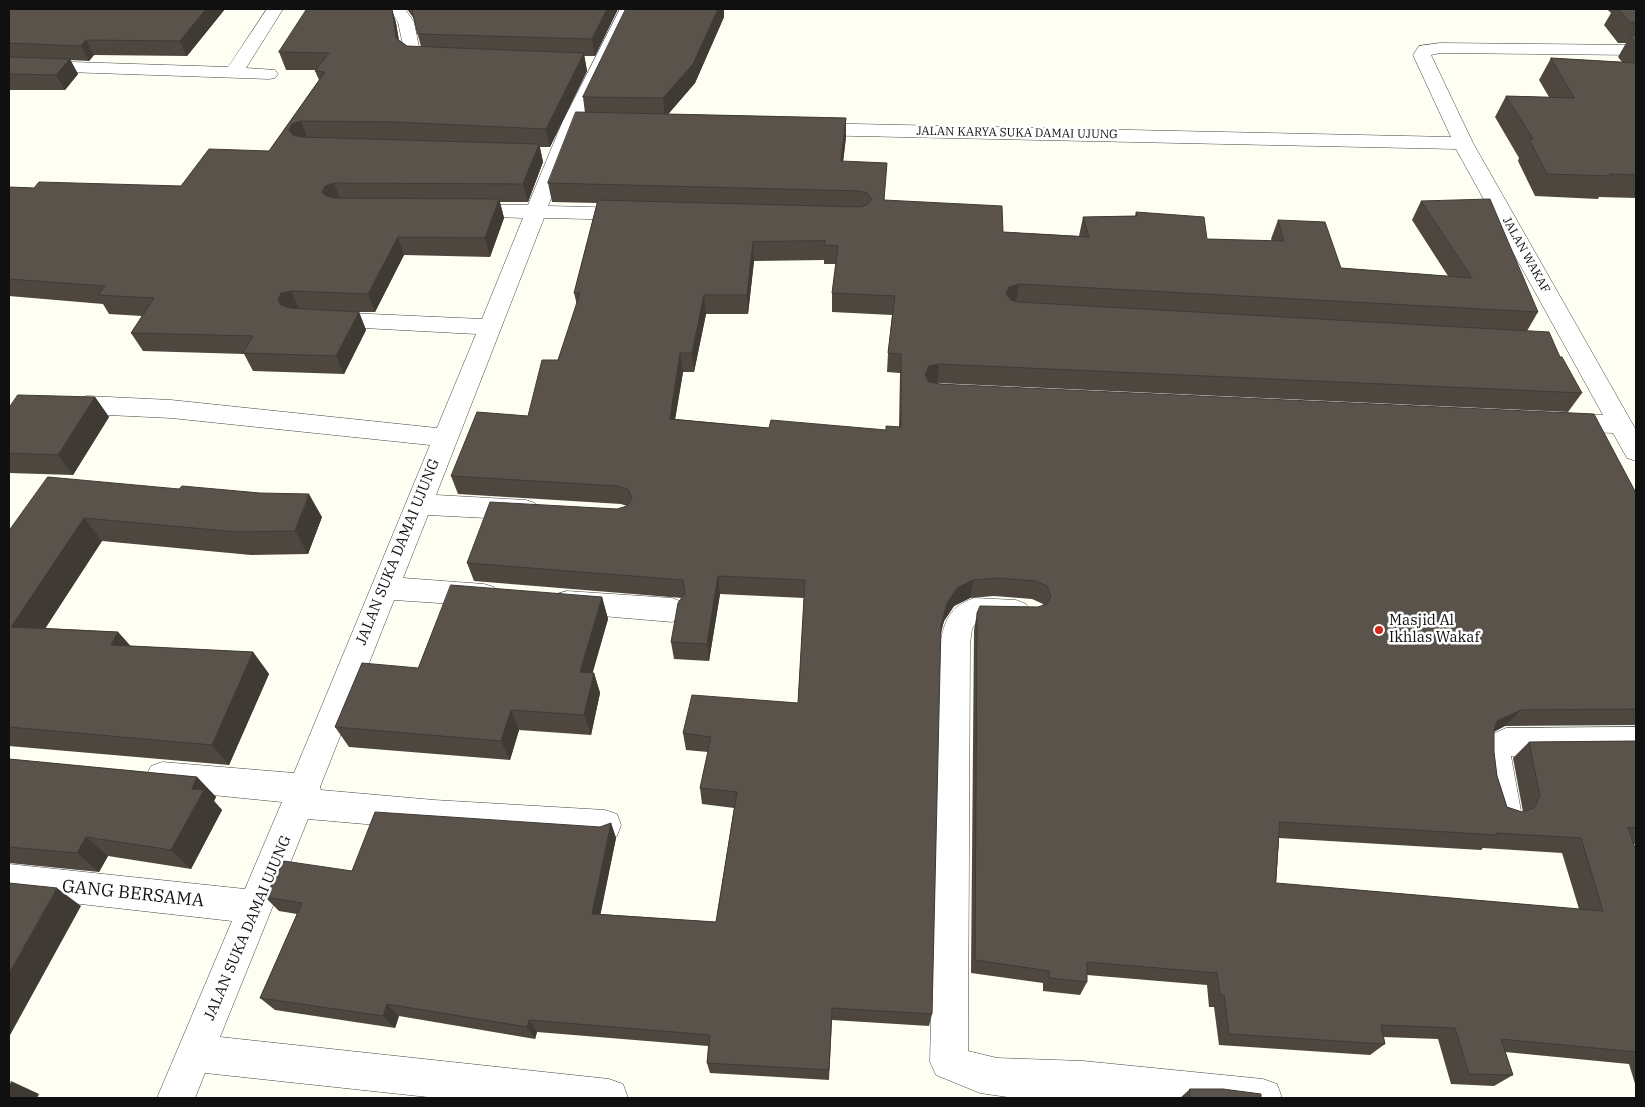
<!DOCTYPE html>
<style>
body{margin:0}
#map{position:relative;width:1645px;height:1107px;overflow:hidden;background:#fffef3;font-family:"IBM Plex Serif",serif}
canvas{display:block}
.frame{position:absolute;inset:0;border:10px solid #101010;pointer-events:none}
</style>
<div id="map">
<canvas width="1645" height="1107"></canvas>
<div class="frame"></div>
</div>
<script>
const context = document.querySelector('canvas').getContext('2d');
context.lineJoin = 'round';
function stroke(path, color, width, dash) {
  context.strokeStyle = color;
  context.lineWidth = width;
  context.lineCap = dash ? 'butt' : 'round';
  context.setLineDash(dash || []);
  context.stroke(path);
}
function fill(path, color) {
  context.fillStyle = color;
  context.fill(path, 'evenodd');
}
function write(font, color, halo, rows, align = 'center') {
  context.font = font + ' "IBM Plex Serif",serif';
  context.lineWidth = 5;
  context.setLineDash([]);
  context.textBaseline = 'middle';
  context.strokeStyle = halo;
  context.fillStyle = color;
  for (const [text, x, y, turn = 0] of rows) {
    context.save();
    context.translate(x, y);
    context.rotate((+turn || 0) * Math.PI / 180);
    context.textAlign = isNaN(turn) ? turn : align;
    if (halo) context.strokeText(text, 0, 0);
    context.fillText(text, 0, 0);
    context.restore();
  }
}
const minor = new Path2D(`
 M267,9H283L246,68L275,70L278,74L275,78L269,79L9,70V60L228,67Z
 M389,9H405L414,22L420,52L446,57L449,61L446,65C434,68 417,64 406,59L398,22Z
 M620,9H636L580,123L548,206L632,208L639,210L642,214L639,218L632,220L544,218L436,495L526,500L535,503L539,510L535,517L526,520L428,515L403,578L484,584L494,587L498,595L494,603L484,606L394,600L320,787L321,790L434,800L605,810L617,814L621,825L617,836L605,840L434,830L308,819L220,1037L609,1079L623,1084L628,1098H437L205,1073L195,1098H157L232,921L9,896V864L245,889L282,802L162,790L151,786L146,776L151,766L162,762L294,773L430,445L171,418L87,414L78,411L75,405L78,399L87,396L171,400L437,428L476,334L326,326L318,324L315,319L318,314L326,312L482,319L523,218L465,216L458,214L455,210L458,206L465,204L528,205L562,123Z
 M1440,43L1636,45V55L1440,53L1431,55L1473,143L1636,430V461L1627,458L1613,433L1563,431L1554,428L1551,422L1554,416L1563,413L1603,415L1456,149L809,135L802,133L799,129L802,125L809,123L1451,137L1413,55L1419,46Z
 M567,591L672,598L682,602L686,610L682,618L672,622L567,613L557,610L553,602L557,594Z
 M974,598L1016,600L1026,604L1030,612L1026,620L1016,624L977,621L972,629L970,644L968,1051L997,1058L1083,1061L1263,1079L1277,1084L1282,1098H1014L980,1093L936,1075L930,1062L940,644C945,620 949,607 974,598Z
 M1636,727V755L1511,756L1521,811L1517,822L1505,826L1493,822C1484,801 1474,758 1484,738L1506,728Z`);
stroke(minor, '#434343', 1);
fill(minor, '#fff');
fill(new Path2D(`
 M9,9H225L187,56L94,55L89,61L70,60L78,74L65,90H9Z
 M307,9H392L396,23L399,40L407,46L421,47L414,19L407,9H618L595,56H584L587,71L550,147H540L543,162L528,202H500L504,218L490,257L404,255L375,312H359L366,330L344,374L253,371L244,354L143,351L131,333L142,316L109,314L103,304L9,296V187L34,188L181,186L269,151L319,80L315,71L316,70H286L279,52Z
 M626,9H724V17L695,83L668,114L846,118V137L843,161L885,200L1003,232L1079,236L1083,217L1135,216L1136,212L1207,239L1272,241L1271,239L1278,220L1341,268L1448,276L1412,220L1421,201L1538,312L1527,331L1560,357L1582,393L1568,412L936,383L1636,493V725L1505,726L1494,732V752L1497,776L1507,807L1522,812H1523L1513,758L1529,742L1636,741V844H1634L1636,851V1087L1629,1064L1505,1052L1513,1075L1494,1086L1451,1084L1438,1039L1383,1037L1385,1044L1370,1055L1219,1045L1214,1007H1209L1207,985L1087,975V982L1080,995L1043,991V983L971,973L974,630L977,613L1038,607L1043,605V604L1032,599L994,596L970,598L954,606L944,621L940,635L932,1014L929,1026L832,1020L829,1080L710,1073L707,1063L708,1046L537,1032L535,1039L399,1016L395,1028L275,1010L260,998L297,914L279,911L265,897L352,871L600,827L611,823L616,838L600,914L716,922L734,808L702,804L700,788L708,752L686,750L683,733L798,703L804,598L720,594L709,661L674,659L671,642L682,598L474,581L467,563L627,506L621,504L458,494L451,476L528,416L558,360L577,305L574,293L597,203L552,202L548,183L585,113L583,97ZM824,260V264H836L832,293V312L892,315L888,353L887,372L900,373L899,427L886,430L769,428L675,419L683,372H694L706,314H748L754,261ZM1279,838L1481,850L1483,848L1562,853L1579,909L1276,883Z
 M1607,9H1636V198L1599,197L1598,199L1535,196L1518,161L1519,158L1495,117L1506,96L1549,97L1539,80L1551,58L1622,62L1618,57L1626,43H1618L1604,25L1611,13Z
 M95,397L109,417L73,475L9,473V408Z
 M48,477L322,517L308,554L251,555L102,541L45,628L118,632L130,646L253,652L269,674L229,765L9,746V531Z
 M602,597L608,619L592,673H594L600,693L591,735L519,730L510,760L349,747L335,727L418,668Z
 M9,759L197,777L216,797L214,801L222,810L191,869L108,856L99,872L9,863Z
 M1190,1089L1261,1098H1180Z`), '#4d4740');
fill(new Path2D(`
 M206,9H225L187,56L180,41Z
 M392,9L396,23L401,55L396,38Z
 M607,9H618L595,56L592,39Z
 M718,9H724V17L695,83L665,118L663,98Z
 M86,40L94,55L89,61L81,46Z
 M584,53L587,71L550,147L546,129Z
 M70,59L78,74L65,90L56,75Z
 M846,118V137L841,180V161Z
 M301,121L308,139L300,142L289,130L292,124Z
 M539,144L543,162L528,202L523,184Z
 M334,183L341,201L330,210L322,192L325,186Z
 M499,199L504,218L490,257L485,238Z
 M398,237L404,255L375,312L368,294Z
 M753,242L754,261L748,314L747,295Z
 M1019,284L1016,303L1006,306V294L1009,287Z
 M291,291L299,309L286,319L278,300L281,293Z
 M704,295L706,314L694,372L692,353Z
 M359,312L366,330L344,374L336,356Z
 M680,353L683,372L672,438L670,419Z
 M939,364L937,383L928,385L925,375L929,366Z
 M95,397L109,417L73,475L58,455Z
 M309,494L322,517L308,554L295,531Z
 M84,518L102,541L32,649L11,627Z
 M718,576L720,594L709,661L707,644Z
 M973,580L970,598L954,606L944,621L938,644L941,626L947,603L957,588Z
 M602,597L608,619L587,693L580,672Z
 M118,632L137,653L111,645Z
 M253,652L269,674L229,765L212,745Z
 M594,673L600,693L591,735L584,715Z
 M511,710L519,730L510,760L501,741Z
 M1521,710L1505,726L1482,737L1497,721Z
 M197,777L216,797L214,801L222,810L191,869L171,850L192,789Z
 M611,823L616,838L598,927L592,914Z
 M86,837L108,856L99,872L77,853Z
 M57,888L81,906L9,1037V973Z
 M387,1004L399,1016L395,1028L383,1016Z
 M529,1020L537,1032L535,1039L527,1027Z
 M11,1081L39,1094L37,1098H9V1087Z`), '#3f3a34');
const building = new Path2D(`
 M10,9H206L180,41L86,40L81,46L9,43V11Z
 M307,9H392L396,38L407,46L584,53L546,129L394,122L301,121L292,124L289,130L293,135L301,137L539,144L523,184L334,183L325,186L322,192L326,196L334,198L499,199L485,238L398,237L368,294L291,291L281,293L278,300L281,305L290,308L359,312L336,356L243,353L253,336L131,333L154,298L98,295L105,286L9,279V187L34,188L39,182L181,186L209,149L269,151L325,72L315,71L329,53L279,52Z
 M412,9H607L592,39L418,34Z
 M626,9H718L693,64L663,98L583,97Z
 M1619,9H1636V22H1630Z
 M1630,35H1636V45Z
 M9,57L70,59L56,75L9,74Z
 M1551,58L1636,63V175L1610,174L1611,176L1547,174L1529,139H1533L1506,96L1574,98Z
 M576,112L846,118L841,161L887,163L884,200L1002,206L1003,232L1089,237L1083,217L1137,216L1136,212L1204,217L1207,239L1284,241L1278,220L1325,222L1341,268L1472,278L1421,201L1490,199L1538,312L1019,284L1009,287L1006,294L1011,300L1019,302L1549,332L1560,357H1562L1582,393L939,364L929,366L925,375L929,382L939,384L1594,414L1636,493V709L1521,710L1497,721L1494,730V752L1497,776L1507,807L1522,812L1534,808L1540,796L1529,742L1636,741V828L1628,827L1636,851V1052L1501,1039L1513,1075L1469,1074L1455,1028L1381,1025L1385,1044L1229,1034L1224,995H1220L1217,973L1087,962V982L1049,978V971L975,960L977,613L980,606L1038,607L1047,604L1051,596L1047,586L1036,581L998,578L973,580L957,588L947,603L941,626L932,1014L832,1008L829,1070L707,1063L710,1035L529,1020L527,1027L387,1004L383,1016L260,998L302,903L265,897L284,861L352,871L375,812L600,827L611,823L592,914L716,922L737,792L700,788L711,737L683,733L692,695L798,703L805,580L718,576L707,644L671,642L678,603L685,593L683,580L467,563L490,502L617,509L627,506L632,498L628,489L617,486L451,476L477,412L528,416L542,360H558L580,293H574L598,200L860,207L867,205L872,199L867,193L860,191L548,183ZM825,241L824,245L838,246L832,293L895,296L888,353L901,354V427L886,426V430L771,420L769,428L670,419L680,353H692L704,295H747L753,242ZM1280,822L1497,835L1496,833L1581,838L1603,911L1276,883Z
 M18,395L95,397L58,455L9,453V408Z
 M48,477L179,489L182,486L260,493L309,494L295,531L237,532L84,518L11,627L118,632L111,645L253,652L212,745L9,727V531Z
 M451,585L602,597L580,672L594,673L584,715L511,710L501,741L335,727L362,663L418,668Z
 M9,759L197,777L192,789L204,790L171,850L86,837L77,853L9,847Z
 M9,883L57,888L9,973Z
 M1190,1089H1223L1261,1094V1098H1190Z`);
fill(building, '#5a534b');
stroke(building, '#3f3a34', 1);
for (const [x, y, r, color] of [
 [1379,630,5,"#cd2a1b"]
]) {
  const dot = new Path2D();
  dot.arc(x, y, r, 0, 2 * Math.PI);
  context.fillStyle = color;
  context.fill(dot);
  stroke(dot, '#fff', 2);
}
write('12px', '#101010', '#fff', [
 ["JALAN KARYA SUKA DAMAI UJUNG",1017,133,1],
 ["JALAN WAKAF",1526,255,61]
]);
write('15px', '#101010', '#fff', [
 ["JALAN SUKA DAMAI UJUNG",398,552,-68],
 ["JALAN SUKA DAMAI UJUNG",248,928,-67]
]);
write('15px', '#101010', '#fff', [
 ["Masjid Al",1389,621],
 ["Ikhlas Wakaf",1389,638]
], 'left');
write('18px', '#101010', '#fff', [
 ["GANG BERSAMA",133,894,6]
]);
</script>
